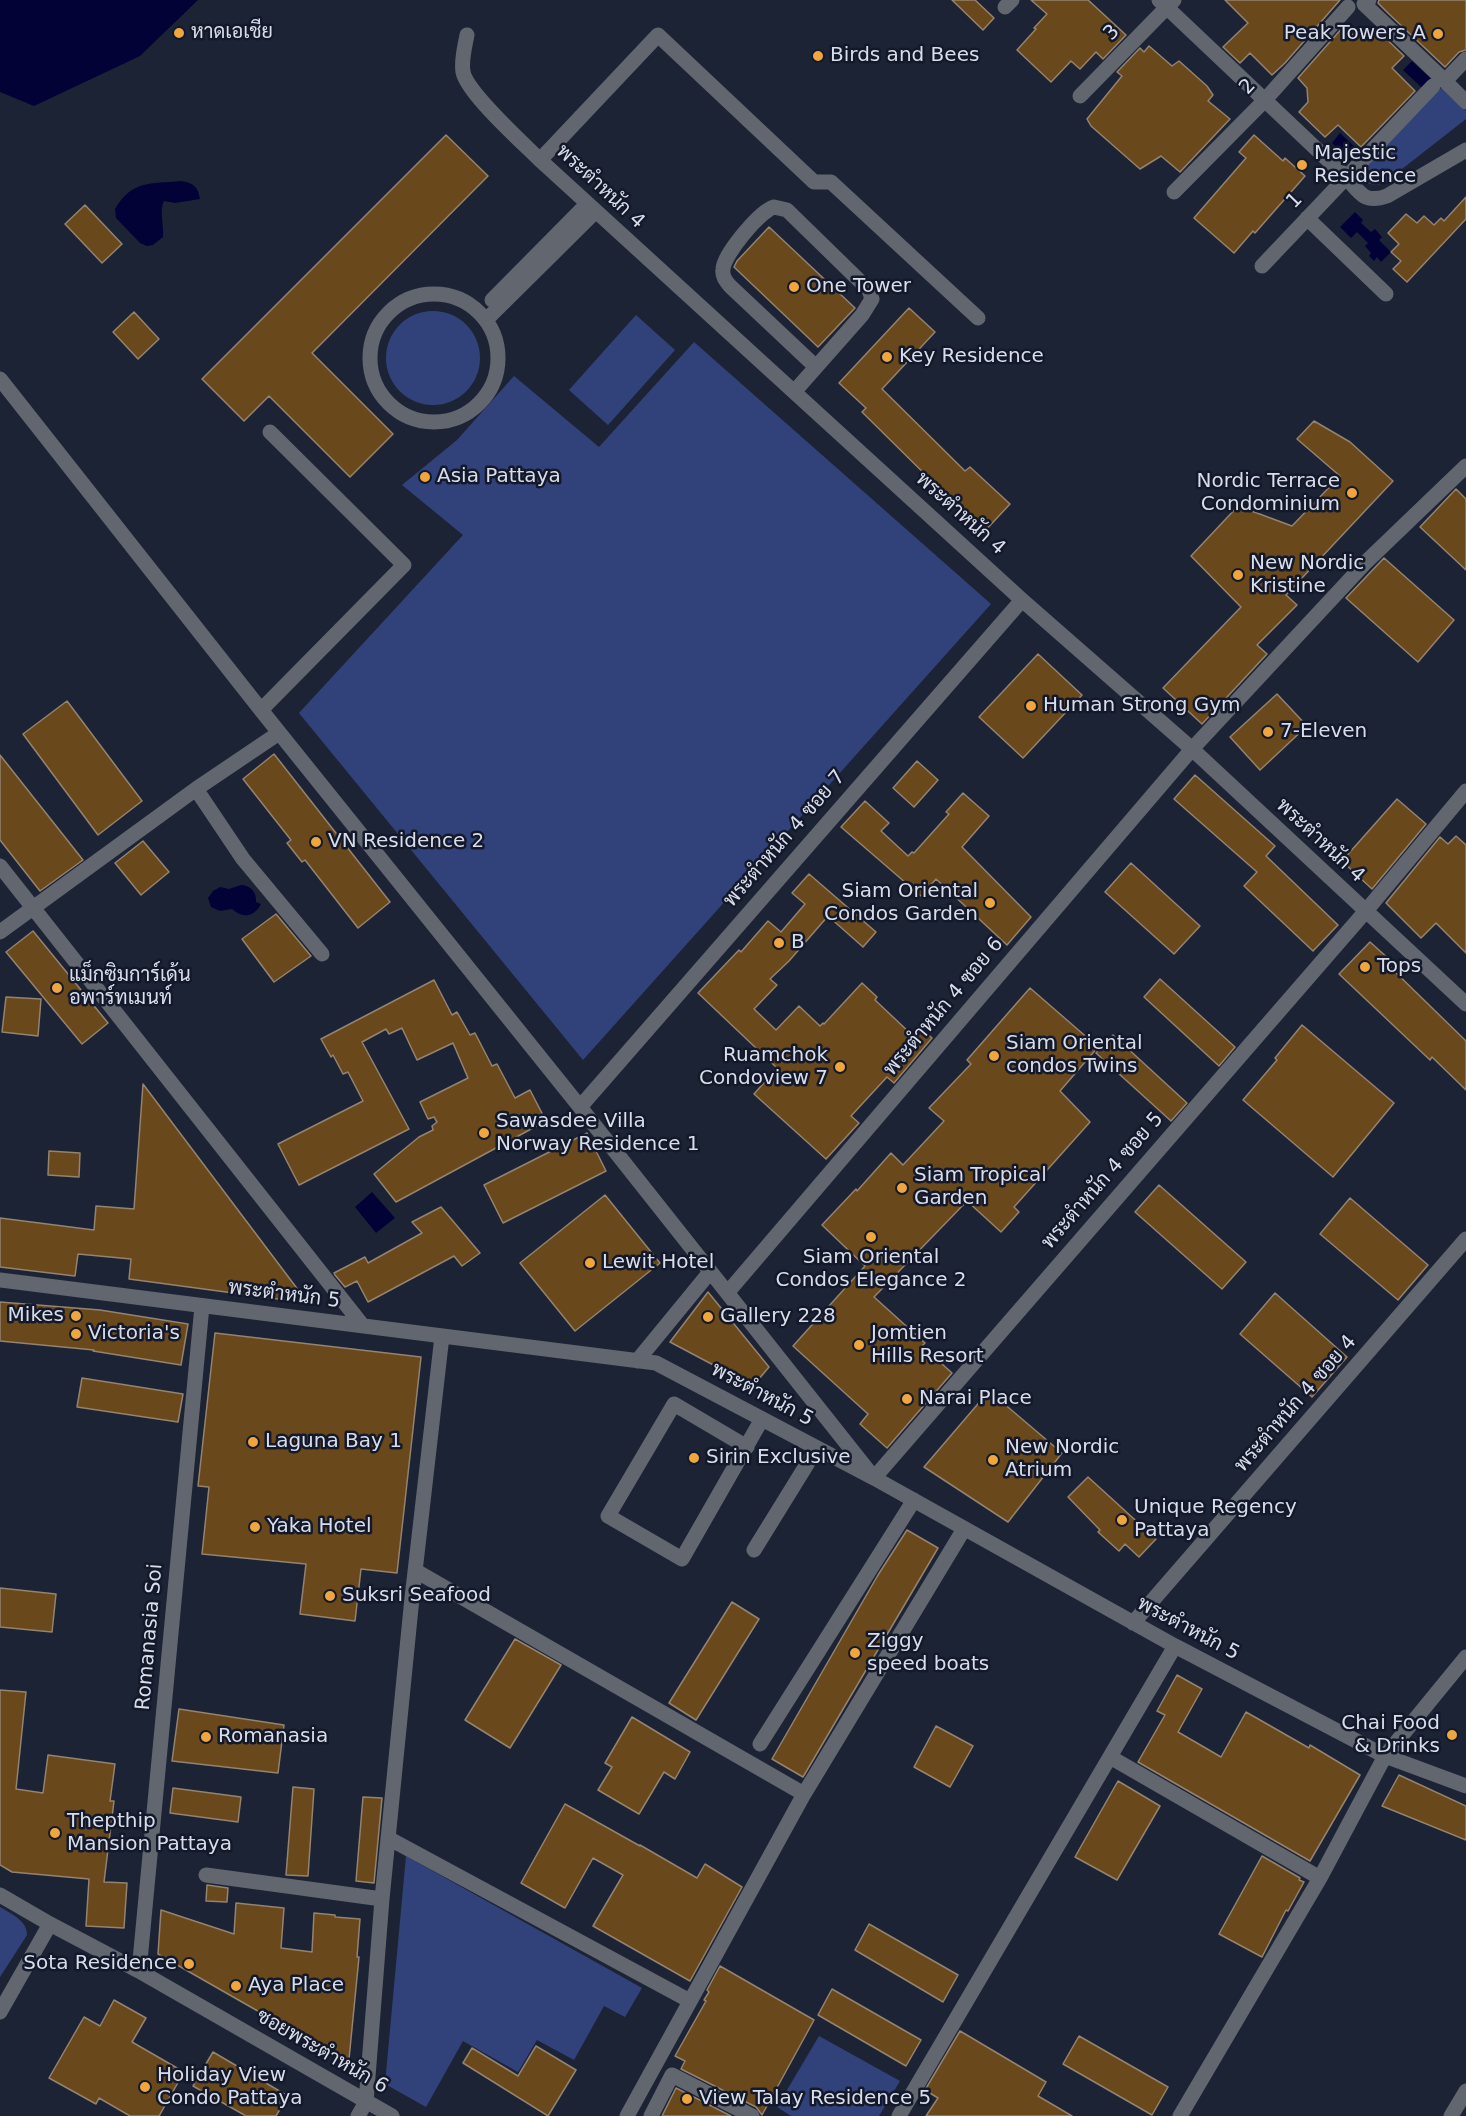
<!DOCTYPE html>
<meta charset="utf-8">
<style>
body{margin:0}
canvas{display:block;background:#1c2335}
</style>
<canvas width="1466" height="2116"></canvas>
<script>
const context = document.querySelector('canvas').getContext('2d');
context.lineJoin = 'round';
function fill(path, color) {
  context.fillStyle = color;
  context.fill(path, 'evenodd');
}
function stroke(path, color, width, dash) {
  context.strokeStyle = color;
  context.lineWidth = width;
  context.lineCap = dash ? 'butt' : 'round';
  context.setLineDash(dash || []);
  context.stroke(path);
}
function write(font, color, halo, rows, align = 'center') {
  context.font = font + ' "DejaVu Sans",Sarabun,sans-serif';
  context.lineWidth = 5;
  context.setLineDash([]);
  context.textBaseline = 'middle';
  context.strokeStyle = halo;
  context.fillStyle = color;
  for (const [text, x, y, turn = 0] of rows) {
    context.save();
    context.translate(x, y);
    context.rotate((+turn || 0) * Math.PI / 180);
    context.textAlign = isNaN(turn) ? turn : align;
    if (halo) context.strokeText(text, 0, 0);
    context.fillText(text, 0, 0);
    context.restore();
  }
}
fill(new Path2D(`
 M1442,87L1466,111V119L1384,183C1374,187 1364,183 1356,176Z
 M386 358a47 47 0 1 1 94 0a47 47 0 1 1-94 0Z
 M636,315L675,350L608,425L569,390Z
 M694,342L991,604L583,1060L299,713L463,535L402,485L457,440L514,376L599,447Z
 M406,1856L642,1988L625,2017L604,2006L574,2060L537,2040L518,2072L463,2041L426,2107L385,2084Z
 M0,1907C11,1914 27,1920 27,1935L0,1977Z
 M819,2036L900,2081L879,2116H791L777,2107Z`), '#31427a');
fill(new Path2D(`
 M0,0H198L140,56L34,106L0,92Z
 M1412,61L1431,79L1422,88L1403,70Z
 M1340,133L1359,151L1350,161L1332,143Z
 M181,181C193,183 198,186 200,199L175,203L164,201C159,210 164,226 163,237L153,245L147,246L140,243L116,218L115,209C132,180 150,184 181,181Z
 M1355,212L1363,220L1361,223L1371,232L1375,229L1382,237L1379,240L1391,252L1381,262L1377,257L1374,261L1369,256L1371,253L1365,246L1368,243L1357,232L1351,238L1340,227Z
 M241,885C250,885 257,892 256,902L261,904C254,917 243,919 232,909L220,911L211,907L208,898L213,891L220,887L229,889Z
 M372,1192L395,1218L376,1233L355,1207Z`), '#030236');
const building = new Path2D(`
 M952,0H975L994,18L983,30Z
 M1031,0H1088L1126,35L1103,59L1096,52L1080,69L1071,61L1051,82L1017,50L1036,29L1034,28L1047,14Z
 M1225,0H1340L1285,63L1272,75L1250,53L1240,63L1223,47L1248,23Z
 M1379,0H1466V50L1459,52L1445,67L1389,14L1378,3Z
 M1344,26L1353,35H1368L1375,28L1404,56L1392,68L1415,91L1361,147L1338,125L1325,137L1299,112L1308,102L1307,88L1298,78Z
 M1149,46L1172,66L1179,61L1207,86L1213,95L1208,101L1230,119L1180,172L1161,156L1140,169L1091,126L1087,119L1122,76L1117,72L1140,48L1144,52Z
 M446,135L488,176L312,353L393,434L350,477L269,396L244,421L202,379Z
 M1254,135L1283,161L1285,158L1305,176L1255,233L1253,231L1234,253L1194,218L1246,158L1239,152Z
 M1466,197V219L1407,282L1393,269L1401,261L1391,252L1399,244L1388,233L1406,214L1417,223L1424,216L1434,225L1441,218L1444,221Z
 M85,205L122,244L102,263L65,224Z
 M769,227L855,308L818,347L734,267L737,261Z
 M909,308L935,332L882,389L965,471L970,467L1010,504L983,533L943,496L945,494L862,412L866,408L839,383Z
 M134,312L159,339L138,359L113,332Z
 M1314,421L1350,442L1393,481L1286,595L1297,605L1257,645L1267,654L1202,724L1163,688L1241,607L1191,556L1238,506L1292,526L1340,476L1297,439Z
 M1456,489L1466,499V570L1420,527Z
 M1384,558L1454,620L1418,662L1346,598Z
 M1038,654L1082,695L1023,758L979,717Z
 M1277,694L1307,726L1260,770L1230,737Z
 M67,701L142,801L98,835L23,734Z
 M274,754L390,902L358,928L305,860L302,862L287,843L291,840L243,779Z
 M0,755L83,860L40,891L0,840Z
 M917,761L938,780L914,807L893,788Z
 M1195,775L1275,846L1266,856L1338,925L1313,951L1244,886L1257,872L1174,799Z
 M963,793L989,816L962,847L1031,917L1007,945L936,879L921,896L841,827L865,801L889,823L881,831L908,856L912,852L914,853L949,814L946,812Z
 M1397,799L1426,824L1372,889L1342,861Z
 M1456,836L1466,845V953L1436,923L1421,938L1386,903L1440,837L1448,844Z
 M143,841L169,872L141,895L115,863Z
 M1131,863L1200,926L1174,954L1105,892Z
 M809,874L876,932L863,947L828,916L789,961L770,979L777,985L754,1009L776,1030L799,1006L820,1026L823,1023L824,1024L862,983L877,997L875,1000L911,1034L919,1026L932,1038L894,1083L887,1077L851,1116L859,1123L826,1159L754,1094L777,1068L698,993L739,950L741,952L768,921L781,932L805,904L792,893Z
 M276,914L311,956L274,982L242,939Z
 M33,931L108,1023L82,1044L6,952Z
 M1370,942L1390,960L1387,964L1466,1041V1090L1432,1057L1430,1060L1339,974Z
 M1160,979L1235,1047L1219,1066L1144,997Z
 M434,980L452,1015L457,1012L470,1035L475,1033L492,1066L497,1064L515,1098L530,1090L546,1121L396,1202L374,1174L419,1137L433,1130L432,1126L437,1122L434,1117L428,1119L420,1102L468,1078L453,1043L417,1060L402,1028L389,1034L386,1029L362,1042L409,1129L299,1185L278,1144L363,1101L348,1072L343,1074L333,1055L331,1057L321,1039Z
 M1030,988L1098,1047L1060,1091L1090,1122L1014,1207L1019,1212L1001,1232L967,1201L874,1297L925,1343L922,1346L952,1373L887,1448L860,1424L868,1414L793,1346L865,1266L822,1225L856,1189L857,1191L891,1153L903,1165L944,1121L929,1108L971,1064L967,1060Z
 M6,997L41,999L38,1036L2,1032Z
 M1302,1025L1394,1103L1333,1177L1243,1100L1277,1060L1275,1058Z
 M1113,1035L1187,1103L1171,1121L1096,1053Z
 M143,1084L308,1303L129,1279L131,1259L78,1254L75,1276L0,1267V1218L94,1230L96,1206L134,1209Z
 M587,1133L606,1171L503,1223L484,1185Z
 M49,1151L80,1153L79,1177L48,1175Z
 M1159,1185L1246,1262L1222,1289L1135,1212Z
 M605,1195L660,1263L575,1331L520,1263Z
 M1350,1198L1428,1265L1398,1300L1320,1234Z
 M441,1207L480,1253L462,1266L454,1256L368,1302L357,1281L345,1287L335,1275L334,1273L365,1257L368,1263L422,1233L412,1222Z
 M708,1292L769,1367L753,1386L670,1342Z
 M1275,1293L1347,1357L1312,1397L1240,1334Z
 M0,1302L100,1310L188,1324L181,1365L93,1351L94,1350L0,1341Z
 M215,1333L421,1357L397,1573L361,1569L355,1621L300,1614L306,1564L202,1554L209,1487L198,1486Z
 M82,1378L183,1394L178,1422L77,1407Z
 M989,1391L1062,1453L1008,1522L924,1467Z
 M1088,1477L1156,1539L1139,1557L1125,1544L1119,1551L1098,1532L1100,1530L1068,1497Z
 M907,1530L938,1548L803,1777L772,1759L878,1575Z
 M0,1588L56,1594L52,1632L0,1627Z
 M732,1602L759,1619L696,1720L669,1703Z
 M515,1639L561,1665L510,1748L465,1720Z
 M1177,1675L1202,1689L1178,1732L1221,1757L1246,1712L1309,1748L1310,1745L1360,1775L1310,1861L1138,1762L1165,1715L1157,1711Z
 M0,1690L26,1692L16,1789L43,1793L48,1755L115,1764L110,1801H114L104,1882L127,1883L124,1928L86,1926L89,1879L12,1872L0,1865Z
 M179,1709L284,1725L278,1773L172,1761Z
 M632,1717L690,1752L675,1779L664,1772L639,1814L598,1790L612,1767L605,1763Z
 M936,1726L973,1746L950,1787L914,1767Z
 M1399,1775L1466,1806V1840L1382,1806Z
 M1118,1781L1160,1806L1117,1880L1075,1857Z
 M293,1787L314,1789L308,1876L286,1875Z
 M173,1788L241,1797L238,1822L170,1813Z
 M363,1797L382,1798L374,1883L356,1881Z
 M565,1804L640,1846V1845L697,1878L705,1864L742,1887L690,1981L593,1926L623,1875L593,1858L565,1908L521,1883Z
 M1262,1856L1300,1878L1299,1880L1304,1882L1288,1911L1286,1910L1262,1957L1219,1934Z
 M207,1885L228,1888L227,1902L206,1901Z
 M236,1903L284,1908L281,1948L312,1952L314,1913L335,1915V1917L360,1919L357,1957H359L349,2059L270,2018L158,1954L161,1910L234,1934Z
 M869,1924L958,1975L943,2002L855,1950Z
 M720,1966L814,2020L762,2115L756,2107L681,2069L685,2061L675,2056L706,2001L704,2000L709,1992L707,1990Z
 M832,1989L921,2040L906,2066L818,2015Z
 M114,2000L146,2018L132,2042L184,2072L159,2116H130L99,2098L96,2104L49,2078L84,2017L100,2026Z
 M960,2031L1046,2082L1038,2096L1072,2116H926L938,2098L925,2090Z
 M1079,2036L1168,2087L1152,2115L1063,2064Z
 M536,2046L576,2070L548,2116L463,2063L472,2048L518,2076Z
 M213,2052L288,2096L276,2116H246L193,2086Z
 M676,2088L731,2116H662Z`);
fill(building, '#69481c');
stroke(building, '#94836f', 1.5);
stroke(new Path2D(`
 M1159,0L1346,177C1360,193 1364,204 1387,196L1466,150
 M1369,0L1364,4L1445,81L1466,59
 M1005,7L1012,0
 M467,35C465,46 461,60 463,72C467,93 523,143 540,160L1022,600L1192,749L1466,1004
 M1445,81L1466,102
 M1080,96L1174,0
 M540,160L658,35L814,182H831L978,318
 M1174,192L1264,101L1348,7
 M1307,218L1386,294
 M1262,266L1433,86
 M370 358a64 64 0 1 1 128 0a64 64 0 1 1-128 0Z
 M492,300L587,204
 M486,320L595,212
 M0,379L261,710L580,1107L874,1478L1365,912L1466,791
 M794,392L862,315L872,299L869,290L787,210L774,207C760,211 724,254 723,269C722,276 725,280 730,286L816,367
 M261,710L404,565L270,432
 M196,789L243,859L322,954
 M0,866L363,1326
 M0,932L196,789L279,733
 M580,1107L1022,600
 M0,1280L656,1363L874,1478L1175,1646L1385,1756L1466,1786
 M728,1292L1192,749L1366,562L1466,466
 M637,1361L710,1272
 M747,1447L674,1404L608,1516L682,1559L762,1419
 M754,1550L817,1448
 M416,1571L804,1794
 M1133,1623L1466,1239
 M760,1744L914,1500
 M1110,1757L1320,1878
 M388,1838L690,2001
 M206,1875L382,1899
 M0,1895L50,1924L139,1971L392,2116
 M139,1971L202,1306
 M0,2012L50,1924
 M358,2116L366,2102L382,1899L412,1598L442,1336
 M627,2116L804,1794L964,1529
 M651,2116L672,2075L752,2116
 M899,2116L1175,1646
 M1180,2116L1320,1878L1385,1756L1466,1657
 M1451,2116L1466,2091`), '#62666f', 15);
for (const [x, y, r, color] of [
 [179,33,6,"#f0a63f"],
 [1438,34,6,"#f0a63f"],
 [818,56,6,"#f0a63f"],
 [1302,165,6,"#f0a63f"],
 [794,287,6,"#f0a63f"],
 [887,357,6,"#f0a63f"],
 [425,477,6,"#f0a63f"],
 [1352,493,6,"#f0a63f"],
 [1238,575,6,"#f0a63f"],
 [1031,706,6,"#f0a63f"],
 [1268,732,6,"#f0a63f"],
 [316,842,6,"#f0a63f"],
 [990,903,6,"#f0a63f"],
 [779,943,6,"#f0a63f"],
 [1365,967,6,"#f0a63f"],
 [57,988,6,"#f0a63f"],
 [994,1056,6,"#f0a63f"],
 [840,1067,6,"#f0a63f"],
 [484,1133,6,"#f0a63f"],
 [902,1188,6,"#f0a63f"],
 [871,1237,6,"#f0a63f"],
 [590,1263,6,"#f0a63f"],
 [76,1316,6,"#f0a63f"],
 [708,1317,6,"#f0a63f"],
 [76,1334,6,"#f0a63f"],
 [859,1345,6,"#f0a63f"],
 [907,1399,6,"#f0a63f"],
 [253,1442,6,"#f0a63f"],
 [694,1458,6,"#f0a63f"],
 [993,1460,6,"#f0a63f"],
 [1122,1520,6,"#f0a63f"],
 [255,1527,6,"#f0a63f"],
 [330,1596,6,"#f0a63f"],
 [855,1653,6,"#f0a63f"],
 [1452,1735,6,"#f0a63f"],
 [206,1737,6,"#f0a63f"],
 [55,1833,6,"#f0a63f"],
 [189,1964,6,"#f0a63f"],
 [236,1986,6,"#f0a63f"],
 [145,2087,6,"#f0a63f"],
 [687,2099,6,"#f0a63f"]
]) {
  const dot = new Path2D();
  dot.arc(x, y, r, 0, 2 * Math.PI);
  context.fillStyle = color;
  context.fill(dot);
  stroke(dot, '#13192a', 2);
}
write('20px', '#d8dde9', '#13192a', [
 ["หาดเอเชีย",191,33],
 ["Peak Towers A",1426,34,"right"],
 ["Birds and Bees",830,56],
 ["Majestic",1314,154],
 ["Residence",1314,177],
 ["One Tower",806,287],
 ["Key Residence",899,357],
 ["Asia Pattaya",437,477],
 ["Nordic Terrace",1340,482,"right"],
 ["Condominium",1340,505,"right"],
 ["New Nordic",1250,564],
 ["Kristine",1250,587],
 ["Human Strong Gym",1043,706],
 ["7-Eleven",1280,732],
 ["VN Residence 2",328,842],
 ["Siam Oriental",978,892,"right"],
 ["Condos Garden",978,915,"right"],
 ["B",791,943],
 ["Tops",1377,967],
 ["แม็กซิมการ์เด้น",69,976],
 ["อพาร์ทเมนท์",69,999],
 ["Siam Oriental",1006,1044],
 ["condos Twins",1006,1067],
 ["Ruamchok",828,1056,"right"],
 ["Condoview 7",828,1079,"right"],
 ["Sawasdee Villa",496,1122],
 ["Norway Residence 1",496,1145],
 ["Siam Tropical",914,1176],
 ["Garden",914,1199],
 ["Siam Oriental",871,1258,"center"],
 ["Condos Elegance 2",871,1281,"center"],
 ["Lewit Hotel",602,1263],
 ["Mikes",64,1316,"right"],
 ["Gallery 228",720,1317],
 ["Victoria's",88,1334],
 ["Jomtien",871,1334],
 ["Hills Resort",871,1357],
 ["Narai Place",919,1399],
 ["Laguna Bay 1",265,1442],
 ["New Nordic",1005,1448],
 ["Atrium",1005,1471],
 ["Sirin Exclusive",706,1458],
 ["Unique Regency",1134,1508],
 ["Pattaya",1134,1531],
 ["Yaka Hotel",267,1527],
 ["Suksri Seafood",342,1596],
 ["Ziggy",867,1642],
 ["speed boats",867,1665],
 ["Chai Food",1440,1724,"right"],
 ["& Drinks",1440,1747,"right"],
 ["Romanasia",218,1737],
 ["Thepthip",67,1822],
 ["Mansion Pattaya",67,1845],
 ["Sota Residence",177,1964,"right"],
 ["Aya Place",248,1986],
 ["Holiday View",157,2076],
 ["Condo Pattaya",157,2099],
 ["View Talay Residence 5",699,2099]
], 'left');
write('20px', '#d8dde9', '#13192a', [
 ["3",1112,33,-45],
 ["2",1248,87,-47],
 ["พระตำหนัก 4",600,187,43],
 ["1",1295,201,-46],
 ["พระตำหนัก 4",960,514,42],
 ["พระตำหนัก 4 ซอย 7",785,839,-49],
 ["พระตำหนัก 4",1320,841,43],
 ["พระตำหนัก 4 ซอย 6",944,1007,-50],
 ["พระตำหนัก 4 ซอย 5",1103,1181,-49],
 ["พระตำหนัก 5",284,1295,7],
 ["พระตำหนัก 5",762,1395,28],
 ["พระตำหนัก 4 ซอย 4",1296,1404,-49],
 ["พระตำหนัก 5",1188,1629,28],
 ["Romanasia Soi",150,1637,-85],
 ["ซอยพระตำหนัก 6",322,2052,30]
]);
</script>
